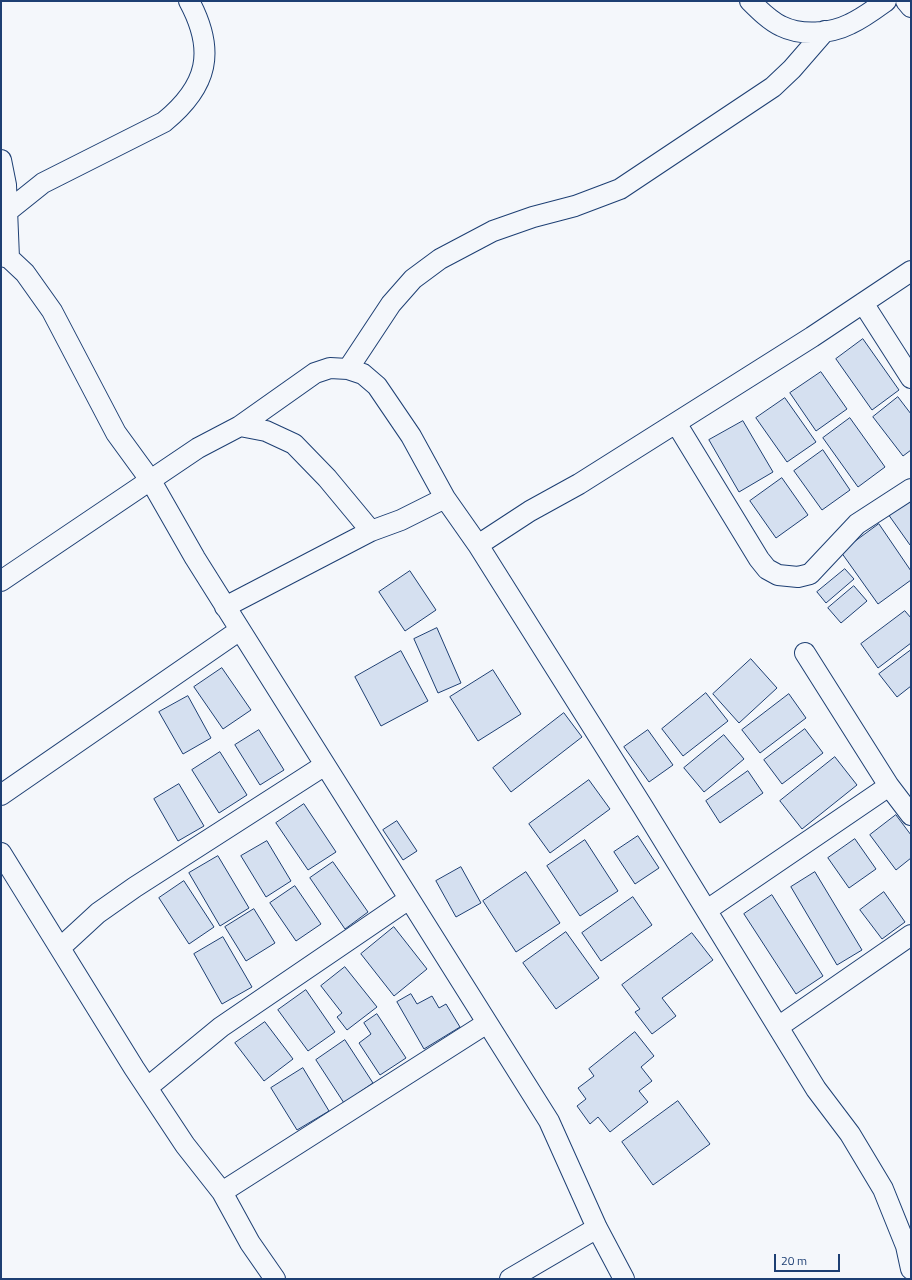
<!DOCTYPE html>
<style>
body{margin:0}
#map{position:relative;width:912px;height:1280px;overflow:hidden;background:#f4f7fb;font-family:"Titillium Web",sans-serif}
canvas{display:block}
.frame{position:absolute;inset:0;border:2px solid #1d3f73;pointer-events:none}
.scale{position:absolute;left:774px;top:1254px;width:66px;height:18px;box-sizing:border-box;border:2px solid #1d3f73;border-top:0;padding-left:5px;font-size:12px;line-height:14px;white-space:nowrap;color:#1d3f73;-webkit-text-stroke:3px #f4f7fb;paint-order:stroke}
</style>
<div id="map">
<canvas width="912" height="1280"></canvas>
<div class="frame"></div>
<div class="scale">20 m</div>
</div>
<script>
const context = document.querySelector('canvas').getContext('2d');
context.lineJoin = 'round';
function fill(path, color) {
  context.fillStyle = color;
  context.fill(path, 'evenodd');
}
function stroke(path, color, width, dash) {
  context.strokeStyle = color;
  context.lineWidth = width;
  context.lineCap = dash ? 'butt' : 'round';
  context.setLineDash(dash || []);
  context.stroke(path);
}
const building = new Path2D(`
 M863,339L899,390L872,410L836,359Z
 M821,372L847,409L816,431L790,393Z
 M898,397L911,414V450L903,456L873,417Z
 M785,398L816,442L787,462L756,418Z
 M850,418L885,467L858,487L823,438Z
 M743,421L773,472L739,492L709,440Z
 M823,450L850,490L822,510L794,471Z
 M782,478L808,515L776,538L750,501Z
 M911,499V545H910L888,514Z
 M879,524L911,571V580L878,604L841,552Z
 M845,569L854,579L826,603L817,592Z
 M410,571L436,610L405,631L379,592Z
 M854,586L867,601L841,623L828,608Z
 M905,611L911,618V643L878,668L861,644Z
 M437,628L461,683L438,693L414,639Z
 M911,650V686L897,697L879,674Z
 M401,651L428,701L381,726L355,677Z
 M751,659L777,688L739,723L713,694Z
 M222,668L251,710L223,729L194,687Z
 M493,670L521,714L478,741L450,697Z
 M706,693L728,721L683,756L662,729Z
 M789,694L806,718L760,753L742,730Z
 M188,696L211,738L183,754L159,712Z
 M564,713L582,737L511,792L493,768Z
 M805,729L823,753L782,784L764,760Z
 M259,730L284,770L260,785L235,745Z
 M648,730L673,765L649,782L624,747Z
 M724,735L744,759L704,792L684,768Z
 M220,752L247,795L219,813L192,770Z
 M835,757L857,785L802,829L780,801Z
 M748,771L763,793L720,823L706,801Z
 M589,780L610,809L550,853L529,824Z
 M179,784L204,826L178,841L154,799Z
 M304,804L336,852L308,870L276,823Z
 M896,815L911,835V858L896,870L870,835Z
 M397,821L417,851L403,860L383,830Z
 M638,836L659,868L635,884L614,852Z
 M855,839L876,869L849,888L828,858Z
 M585,840L618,891L580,916L547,866Z
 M267,841L291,881L266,897L241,856Z
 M218,856L249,908L220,926L189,873Z
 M333,862L368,912L345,929L310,878Z
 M461,867L481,903L456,917L436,881Z
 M526,872L560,923L516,952L483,901Z
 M815,872L862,950L837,965L791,887Z
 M184,881L214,927L189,944L159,898Z
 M295,886L321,924L296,941L270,903Z
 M884,892L905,922L882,939L860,910Z
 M772,895L823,976L796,994L744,914Z
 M633,897L652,925L601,961L582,933Z
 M254,909L275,943L246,961L225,927Z
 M394,927L427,969L394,996L361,954Z
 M566,932L599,978L556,1009L523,963Z
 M692,933L713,960L662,998L676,1016L652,1034L635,1012L640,1009L622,985Z
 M223,937L252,987L222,1004L194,954Z
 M345,967L377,1007L347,1030L337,1017L342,1013L321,986Z
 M306,990L335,1032L308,1051L278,1010Z
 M411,994L417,1004L432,996L439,1008L446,1004L460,1027L424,1049L397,1002Z
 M377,1014L406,1058L380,1075L359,1043L371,1034L364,1023Z
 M265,1022L293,1059L264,1081L235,1043Z
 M635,1032L654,1056L641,1067L652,1081L639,1091L648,1102L610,1132L598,1117L590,1124L577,1106L586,1099L578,1088L594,1076L589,1069Z
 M345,1040L373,1083L344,1103L316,1060Z
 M303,1068L329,1111L297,1130L271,1088Z
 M678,1101L710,1144L653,1185L622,1142Z`);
fill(building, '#d5e0f0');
stroke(building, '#1d3f73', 1);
const street = new Path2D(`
 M750,1C759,10 770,21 781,26C801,36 830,34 850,24C863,18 875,9 886,1
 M906,1L911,7
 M1,160L6,185L9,258
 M8,211L43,183L164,122C208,86 216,51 189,1
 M1,256L9,258L25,273L52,311L116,433L151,481L195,558L549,1121L597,1228L624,1279
 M863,303L911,378
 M348,369L391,304L413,279L440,259L493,231L533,217L575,206L620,189L773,87L792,69L825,31
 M676,423L759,559L767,569L778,575L798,577L810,574L857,524L911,489
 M240,426L315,373L330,368L348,369L363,374L377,386L411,436L445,498L478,545L643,807L816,1089L850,1134L883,1189L906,1246L911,1269
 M478,545L530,511L579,484L812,337L911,271
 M1,581L198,448L240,426L266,431L294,444L327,478L371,531L401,520L445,498
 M225,607L371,531
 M805,653L889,786L911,815
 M1,795L240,630
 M1,853L134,1068L185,1145L222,1192L250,1243L275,1279
 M707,910L889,786
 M60,948L98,913L135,887L325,765
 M778,1027L911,935
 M148,1087L221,1027L409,899
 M222,1192L487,1023
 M510,1279L597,1228`);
stroke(street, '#1d3f73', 22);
stroke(street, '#f4f7fb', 20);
</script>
